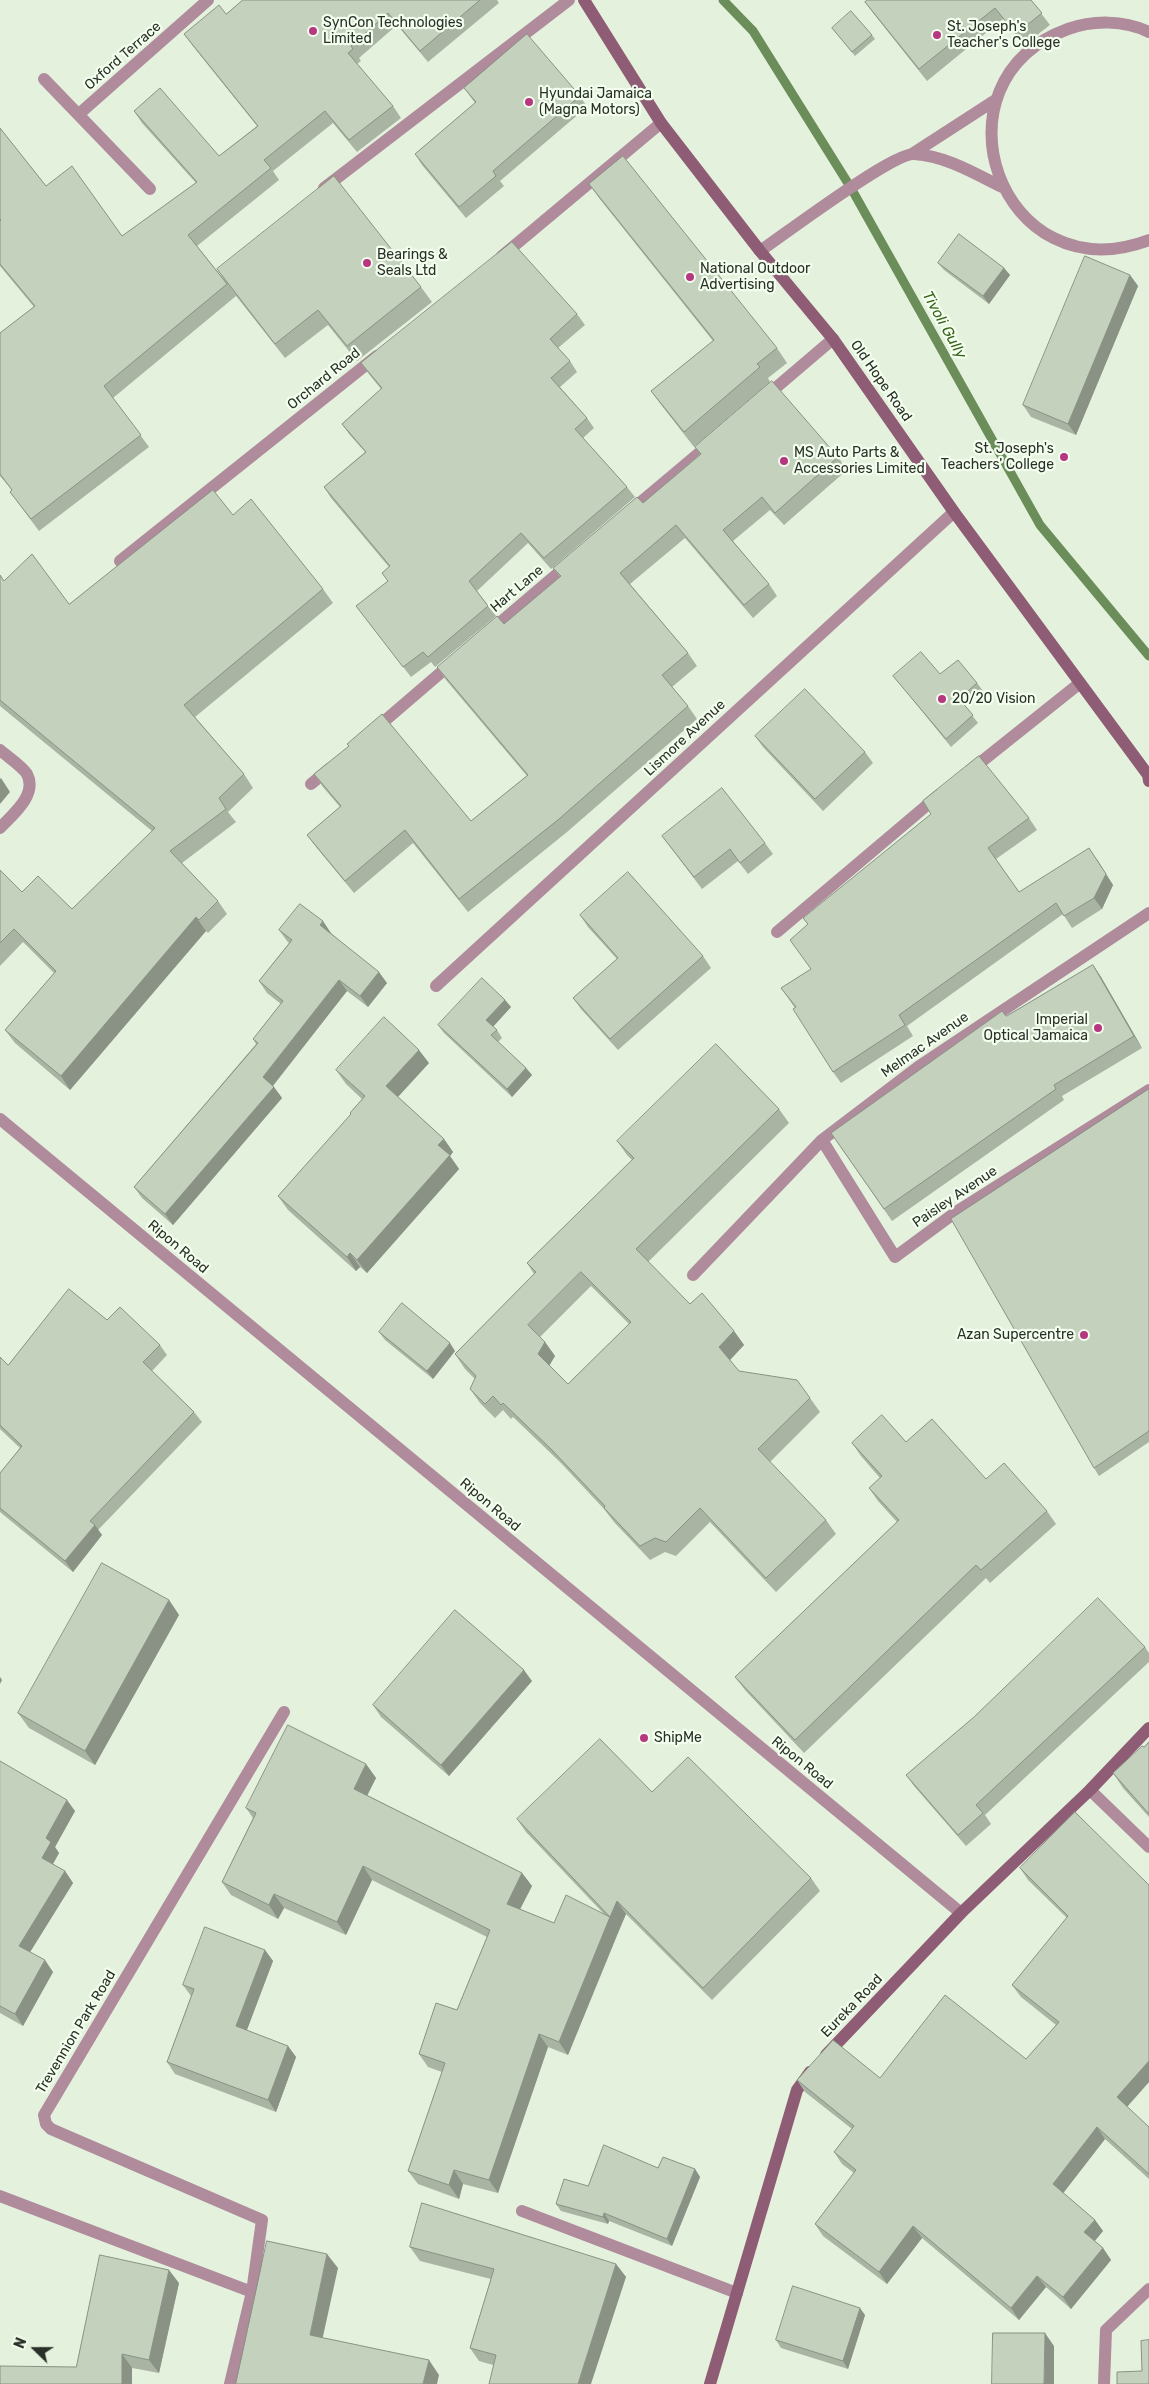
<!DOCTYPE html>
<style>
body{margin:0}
#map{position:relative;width:1149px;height:2384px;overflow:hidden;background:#e4f2dd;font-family:Rubik,sans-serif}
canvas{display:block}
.north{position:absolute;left:10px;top:2324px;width:50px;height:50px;-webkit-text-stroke:4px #f3feee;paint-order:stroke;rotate:292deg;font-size:14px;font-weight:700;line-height:20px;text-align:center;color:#2a3028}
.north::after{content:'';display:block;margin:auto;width:18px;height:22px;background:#2a3028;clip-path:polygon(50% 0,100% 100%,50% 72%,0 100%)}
</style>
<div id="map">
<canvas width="1149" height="2384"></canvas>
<div class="north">N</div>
</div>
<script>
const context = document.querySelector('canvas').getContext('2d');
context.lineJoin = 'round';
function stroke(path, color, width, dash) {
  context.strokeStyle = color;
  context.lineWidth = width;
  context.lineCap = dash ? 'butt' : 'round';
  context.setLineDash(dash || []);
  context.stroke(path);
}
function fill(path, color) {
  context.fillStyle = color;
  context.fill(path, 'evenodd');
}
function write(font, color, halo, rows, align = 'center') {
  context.font = font + ' Rubik,sans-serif';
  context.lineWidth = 4.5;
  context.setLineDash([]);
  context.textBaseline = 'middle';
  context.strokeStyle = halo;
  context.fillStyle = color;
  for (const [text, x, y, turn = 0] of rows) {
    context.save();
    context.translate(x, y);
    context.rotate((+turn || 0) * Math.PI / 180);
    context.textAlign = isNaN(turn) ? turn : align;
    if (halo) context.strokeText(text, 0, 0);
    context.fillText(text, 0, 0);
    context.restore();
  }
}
stroke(new Path2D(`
 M723,0L753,31L851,188L1040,525L1149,656`), '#6b8d5a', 9);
stroke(new Path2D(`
 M1149,32C1124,20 1093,20 1068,29C925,81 1000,296 1149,240
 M912,154L997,99
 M760,251C785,234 892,153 914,154C946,156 974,173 1002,187
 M0,750C8,757 22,766 27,774C38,795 12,815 0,828
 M1090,1790L1149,1847
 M0,2196L252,2292`), '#af8b9c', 12);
stroke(new Path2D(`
 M44,79L150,189
 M79,114L208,0
 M324,188L569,0
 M502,256L661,123
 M765,397L833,339
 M629,512L711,443
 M120,561L377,356
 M489,632L570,563
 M374,730L452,663
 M971,770L1080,683
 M311,784L329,769
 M777,932L939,795
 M436,986L954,512
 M0,1119L961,1913
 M822,1140L895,1257L956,1212L1149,1090
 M693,1275L822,1140L918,1067L1149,913
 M522,2211L737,2293
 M230,2384L252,2292L262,2220L51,2129L46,2124L44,2115L284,1712
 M1104,2384L1106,2330L1149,2289`), '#af8b9c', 12);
stroke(new Path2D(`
 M584,0L661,123L760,251L833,339L954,512L1148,775L1149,781
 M826,2055L961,1913L1090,1790L1149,1728
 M710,2384L797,2090L810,2072`), '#8f5c75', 12);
fill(new Path2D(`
 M243,0H497L499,3L428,62L397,25L359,58L361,61L357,64L393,106L401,118L357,152L333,123L273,171L279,180L197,246L226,282L217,269L421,287L432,302L357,361L328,325L285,358L229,287L236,296L113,398L149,447L39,531L10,492L12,490L0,476V333L34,307L0,266V128L46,186L122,236L196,183L142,123L134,111L219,156L257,126L192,45L184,34L226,14Z
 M1031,0L1050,25L1024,45L1003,19L927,81L873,13L865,2Z
 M832,28L872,35L875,39L855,56Z
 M464,88L580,96L587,107L500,181L504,186L466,218L422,165L415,154L475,103Z
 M589,184L777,348L787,363L768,378L770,382L694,447L662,406L651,391L713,341L599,198Z
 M938,263L1004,268L1010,275L989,304L944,270Z
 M1130,275L1138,286L1076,435L1031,417L1023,405Z
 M577,314L585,325L558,348L570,361L577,372L560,387L587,418L594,428L583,438L627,487L635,497L551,569L528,543L477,591L496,616L435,667L431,662L411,677L356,606L388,581L382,573L389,567L331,498L324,487L365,452L349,434L342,424L381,389L368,373L361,363Z
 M695,447L838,457L847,470L784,525L770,510L733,541L769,584L777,596L753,618L685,538L630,584L688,653L697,666L672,687L688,706L697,719L567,832L468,912L413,843L354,893L316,847L307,835L340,807L323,787L314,774L471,821L527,776L446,680L437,667L504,624L560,577L553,568L643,503L700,454Z
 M233,515L323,589L333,603L195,717L244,774L253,788L228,812L236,822L182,863L218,901L227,914L208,933L206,931L70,1090L15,1043L5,1030L54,973L23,942L0,966V870L22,892L72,909L152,831L0,706V575L4,581L69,604Z
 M940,674L977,683L983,691L965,706L978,723L951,747L899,683L893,676Z
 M755,736L865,752L873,763L823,811L763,747Z
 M1029,818L1037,830L996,859L1019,892L1097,859L1113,885L1102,909L1072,928L1063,914L907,1026L913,1036L841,1083L833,1072L795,1008L781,988L811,969L808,925L803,918Z
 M662,836L765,843L773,854L748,874L738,861L702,889Z
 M580,915L703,956L711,968L618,1050L581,1009L573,998L617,959L588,927Z
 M279,930L331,933L387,983L368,1007L347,991L273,1086L282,1098L173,1225L142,1198L134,1187L256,1044L253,1039L281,1004L267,993L259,981L289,943L287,941Z
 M1093,965L1101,977L1142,1048L1062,1096L1064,1100L892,1221L831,1133L1006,1016Z
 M505,1000L511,1007L493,1026L497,1030L502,1038L498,1042L526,1068L532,1075L512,1097L444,1033L438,1025Z
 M429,1063L398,1097L444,1139L453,1152L450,1156L459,1169L367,1273L360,1267L356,1271L288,1210L278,1196L351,1115L350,1113L362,1099L346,1084L336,1070Z
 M1149,1089V1442L1099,1476L1094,1468Z
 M779,1109L789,1123L648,1262L690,1304L734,1331L744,1345L730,1360L739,1371L810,1398L820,1412L770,1462L826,1520L836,1534L776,1592L710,1522L676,1556L665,1552L650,1560L614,1522L604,1509L561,1463L513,1417L511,1419L503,1410L495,1418L480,1403L470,1389L475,1379L465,1369L455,1354L534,1274L527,1263L632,1160L627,1155L617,1141ZM591,1286L629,1324L568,1384L549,1365L555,1356L545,1342L540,1337Z
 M107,1320L160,1345L167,1355L152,1371L194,1412L202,1422L98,1530L102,1535L73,1572L0,1512V1473L20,1448L0,1429V1357L8,1365Z
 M379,1332L455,1351L433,1379L385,1340Z
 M906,1442L986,1479L1047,1511L1056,1524L990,1583L986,1578L804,1753L745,1690L735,1677L897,1522L878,1501L869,1488L880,1478L861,1456L852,1443Z
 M169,1600L179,1615L95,1765L29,1728L18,1713Z
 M1145,1647L1149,1653V1662L985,1815L991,1824L966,1846L914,1786L906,1775Z
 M532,1681L449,1776L381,1717L373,1705Z
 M1149,1742V1817L1123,1788L1113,1773Z
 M0,1761L75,1811L55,1847L59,1853L53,1864L65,1871L73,1883L30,1952L53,1972L23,2026L0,2013Z
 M366,1764L376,1778L367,1795L522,1873L532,1886L520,1909L554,1923L604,1914L526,1832L517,1819L652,1792L811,1878L820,1891L712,2000L626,1914L568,2055L548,2047L498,2193L463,2184L459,2199L418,2184L408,2171L442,2072L428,2067L419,2054L457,2010L487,1937L372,1880L346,1935L284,1908L278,1919L231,1895L222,1882L253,1818L246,1808Z
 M1020,1868L1149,1885V2082L1127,2107L1149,2127V2179L1105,2139L1063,2193L1095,2220L1103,2231L1095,2241L1103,2248L1111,2260L1071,2309L1046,2287L1019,2320L922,2238L887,2284L823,2236L815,2224L854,2173L842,2164L834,2152L852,2129L805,2092L797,2080L880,2078L1026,2059L1056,2025L1021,1997L1012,1985L1067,1918L1028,1880Z
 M265,1950L273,1961L246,2030L288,2046L296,2057L276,2112L175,2074L167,2062L191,1996L183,1985Z
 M658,2168L695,2169L700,2177L672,2246L609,2221L608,2224L561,2211L556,2204L588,2186Z
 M410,2247L616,2264L626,2277L493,2365L479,2361L470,2348L491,2279L420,2261Z
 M179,2283L159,2373L132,2368V2384H0L76,2367Z
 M865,2315L848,2369L781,2348L776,2340Z`), '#a9b4a3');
fill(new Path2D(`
 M1004,268L1010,275L989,304L983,296Z
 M1130,275L1138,286L1076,435L1068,424Z
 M1,778L10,792L0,804V779Z
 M1089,848L1113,885L1102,909L1094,898Z
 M196,917L206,931L70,1090L61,1076Z
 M323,921L331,933L328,936L320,925Z
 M1093,965L1101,977L1142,1048L1134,1036Z
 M379,972L387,983L368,1007L360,996Z
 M339,980L347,991L271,1088L263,1077Z
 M505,1000L511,1007L492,1028L486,1020Z
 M419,1050L429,1063L395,1100L386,1086Z
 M526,1068L532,1075L512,1097L507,1089Z
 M274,1087L282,1098L173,1225L165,1214Z
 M444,1139L453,1152L450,1156L459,1169L367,1273L357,1260L438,1145Z
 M350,1253L360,1267L356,1271L347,1257Z
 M734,1331L744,1345L729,1361L719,1347Z
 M545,1342L555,1356L548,1368L538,1354Z
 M450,1343L455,1351L433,1379L427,1371Z
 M95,1525L102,1535L73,1572L65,1561Z
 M169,1600L179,1615L95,1765L85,1751Z
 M524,1670L532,1681L449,1776L441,1765Z
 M0,1677L2,1680L0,1684Z
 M366,1764L376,1778L364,1802L354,1789Z
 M67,1800L75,1811L55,1847L59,1853L50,1869L42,1858L46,1838Z
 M363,1866L372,1880L346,1935L337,1922Z
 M65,1871L73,1883L27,1957L19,1946Z
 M522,1873L532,1886L516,1917L507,1904Z
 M274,1894L284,1908L278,1919L269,1905Z
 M617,1901L626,1914L619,1930L610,1917Z
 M610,1917L619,1930L568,2055L559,2042Z
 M265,1950L273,1961L244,2038L236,2026Z
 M45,1960L53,1972L23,2026L15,2014Z
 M539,2034L548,2047L498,2193L489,2180Z
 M288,2046L296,2057L276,2112L268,2100Z
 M1149,2061V2082L1125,2109L1117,2097Z
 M1097,2127L1105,2139L1061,2196L1053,2184Z
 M695,2169L700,2177L672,2246L667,2239Z
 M454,2170L463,2184L459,2199L449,2185Z
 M604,2213L609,2221L608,2224L603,2217Z
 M1095,2220L1103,2231L1092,2244L1084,2232Z
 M913,2226L922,2238L887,2284L879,2272Z
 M1103,2248L1111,2260L1071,2309L1063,2297Z
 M327,2254L338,2268L320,2350L310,2335Z
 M616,2264L626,2277L591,2384H578Z
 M169,2270L179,2283L159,2373L149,2360Z
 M1037,2276L1046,2287L1019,2320L1011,2308Z
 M860,2308L865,2315L848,2369L843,2361Z
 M1045,2333L1054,2346V2384H1044Z
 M122,2354L132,2368V2384H122Z
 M429,2360L439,2375L437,2384H423Z`), '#899284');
const building = new Path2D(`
 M243,0H480L420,51L388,13L351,46L353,49L348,53L393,106L349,140L325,111L264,160L271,168L188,235L227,284L104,386L141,435L31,519L10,492L12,490L0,474V333L35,306L0,264V221L1,220L0,219V128L46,186L72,166L122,236L197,182L134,111L160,88L219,156L258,126L184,34L219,5L226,14Z
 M868,0H1031L1042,13L1016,34L995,8L919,69L865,2Z
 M851,11L872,35L852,52L832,28Z
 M527,34L580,96L493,171L496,176L459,207L415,154L476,102L464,88Z
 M623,156L777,348L757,364L760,367L684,432L651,391L714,340L589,184Z
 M334,176L421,287L347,346L318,310L275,344L217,269Z
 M959,234L1004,268L983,296L938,263Z
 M512,242L577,314L550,339L570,361L551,378L587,418L575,429L627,487L544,558L521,533L469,581L488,606L428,657L423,652L403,667L356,606L388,581L382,573L390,566L324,487L366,452L342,424L382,388L361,363Z
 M1085,256L1130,275L1068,424L1023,405Z
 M772,381L838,457L775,513L762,497L723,530L769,584L744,605L676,525L620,573L688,653L662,675L688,706L559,819L459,899L405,830L345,881L307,835L341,806L314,774L349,746L347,744L382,714L471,821L528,775L437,667L497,616L504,624L561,576L553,568L637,497L643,503L701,454L695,447Z
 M213,490L233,515L251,499L323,589L184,705L244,774L219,798L226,809L170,851L218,901L199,920L196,917L61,1076L5,1030L56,971L14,929L0,943V870L22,892L38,876L72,909L155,828L0,700V575L4,581L32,554L69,604Z
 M921,652L940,674L958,660L977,683L959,699L973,715L946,739L893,676Z
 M805,689L865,752L815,799L755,736Z
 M979,756L1029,818L988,848L1019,892L1089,848L1106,874L1094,898L1064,916L1056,903L899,1015L905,1025L833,1072L793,1009L796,1007L781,988L811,969L790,940L808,924L803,918L931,814L923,801Z
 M722,788L765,843L740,863L730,849L694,877L662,836Z
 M628,872L703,956L610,1039L573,998L618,958L580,915Z
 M300,904L323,921L320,925L379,972L360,996L339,980L263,1077L274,1087L165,1214L134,1187L258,1043L253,1039L283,1001L259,981L292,940L279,930Z
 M1093,965L1134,1036L1054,1085L1056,1089L884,1209L831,1133L1002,1011L1006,1016Z
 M482,978L505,1000L486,1020L497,1030L491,1035L526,1068L507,1089L438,1025Z
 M384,1017L419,1050L386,1086L444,1139L438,1145L450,1155L357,1260L350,1253L347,1257L278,1196L351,1114L350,1113L365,1096L336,1070Z
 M716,1044L779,1109L636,1249L690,1304L702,1293L734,1331L719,1347L739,1371L797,1380L810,1398L758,1449L826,1520L766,1578L700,1508L666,1542L655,1538L640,1546L604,1508L605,1506L551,1449L503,1403L501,1405L493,1396L485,1404L470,1389L476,1376L455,1354L536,1272L527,1263L634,1158L617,1141ZM581,1272L631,1322L568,1384L538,1354L545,1342L528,1325Z
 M1149,1089V1431L1094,1468L951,1219Z
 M69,1289L107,1320L120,1307L160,1345L143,1362L194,1412L90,1521L95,1525L65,1561L0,1508V1473L22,1446L0,1425V1357L8,1365Z
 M402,1303L450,1343L427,1371L379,1332Z
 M882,1415L906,1442L932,1419L986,1479L1004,1463L1047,1511L981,1570L976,1565L795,1740L735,1677L899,1520L869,1488L882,1476L852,1443Z
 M102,1563L169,1600L85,1751L18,1713Z
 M1098,1598L1145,1647L976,1805L983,1813L958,1835L906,1775L974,1717Z
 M455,1610L524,1670L441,1765L373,1705Z
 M288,1725L366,1764L354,1789L522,1873L507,1904L554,1923L566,1895L610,1917L559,2042L539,2034L489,2180L454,2170L449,2185L408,2171L445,2063L419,2054L436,2003L457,2010L490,1930L363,1866L337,1922L274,1894L269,1905L222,1882L256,1813L246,1808Z
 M600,1739L652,1792L688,1757L811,1878L703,1988L617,1901L610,1917L517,1819Z
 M1149,1742V1814L1113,1773L1142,1746L1144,1747Z
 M0,1761L67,1800L46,1838L51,1842L42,1858L65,1871L19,1946L45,1960L15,2014L0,2006Z
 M1075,1812L1149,1885V2061L1117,2097L1149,2127V2174L1097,2127L1053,2184L1095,2220L1084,2232L1103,2248L1063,2297L1037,2276L1011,2308L913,2226L879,2272L815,2224L856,2170L834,2152L854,2126L797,2080L833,2040L880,2078L945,1995L1026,2059L1059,2022L1012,1985L1068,1916L1020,1868Z
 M205,1927L265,1950L236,2026L288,2046L268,2100L167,2062L194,1989L183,1985Z
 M604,2145L658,2168L663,2157L695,2169L667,2239L604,2213L603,2217L556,2204L564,2179L588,2186Z
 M422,2203L616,2264L578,2384H489L496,2355L470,2348L494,2269L410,2247Z
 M267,2241L327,2254L310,2335L429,2360L423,2384H236Z
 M100,2255L169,2270L149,2360L122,2354V2384H0V2366L76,2367Z
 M793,2286L860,2308L843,2361L776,2340Z
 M993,2333H1045L1044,2384H992Z
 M1149,2340V2384H1117V2372L1142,2371L1141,2341Z`);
fill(building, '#c4d1bd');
stroke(building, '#899284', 1);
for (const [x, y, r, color] of [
 [313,31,5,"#b73680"],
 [937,35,5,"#b73680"],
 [529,102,5,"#b73680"],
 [367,263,5,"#b73680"],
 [690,277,5,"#b73680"],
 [1064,457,5,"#b73680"],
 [784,461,5,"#b73680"],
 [942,699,5,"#b73680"],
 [1098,1028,5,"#b73680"],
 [1084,1335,5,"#b73680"],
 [644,1738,5,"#b73680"]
]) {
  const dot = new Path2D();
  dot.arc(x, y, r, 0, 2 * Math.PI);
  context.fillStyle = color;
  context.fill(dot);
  stroke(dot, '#f3feee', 2);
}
write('14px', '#2a3028', '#f3feee', [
 ["SynCon Technologies",323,23],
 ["Limited",323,39],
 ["St. Joseph's",947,27],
 ["Teacher's College",947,43],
 ["Hyundai Jamaica",539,94],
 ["(Magna Motors)",539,110],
 ["Bearings &",377,255],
 ["Seals Ltd",377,271],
 ["National Outdoor",700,269],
 ["Advertising",700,285],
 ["St. Joseph's",1054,449,"right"],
 ["Teachers' College",1054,465,"right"],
 ["MS Auto Parts &",794,453],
 ["Accessories Limited",794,469],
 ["20/20 Vision",952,699],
 ["Imperial",1088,1020,"right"],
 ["Optical Jamaica",1088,1036,"right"],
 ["Azan Supercentre",1074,1335,"right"],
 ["ShipMe",654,1738]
], 'left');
write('14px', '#2a3028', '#f3feee', [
 ["Oxford Terrace",123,56,-41],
 ["Orchard Road",324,379,-39],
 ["Old Hope Road",881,381,55],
 ["Hart Lane",517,589,-40],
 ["Lismore Avenue",685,738,-43],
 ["Melmac Avenue",925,1045,-35],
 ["Paisley Avenue",955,1197,-34],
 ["Ripon Road",178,1247,40],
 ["Ripon Road",490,1505,40],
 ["Ripon Road",802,1763,39],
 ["Eureka Road",852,2006,-46],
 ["Trevennion Park Road",76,2032,-59]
]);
write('italic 15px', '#37621b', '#f3feee', [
 ["Tivoli Gully",944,325,61]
]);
</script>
